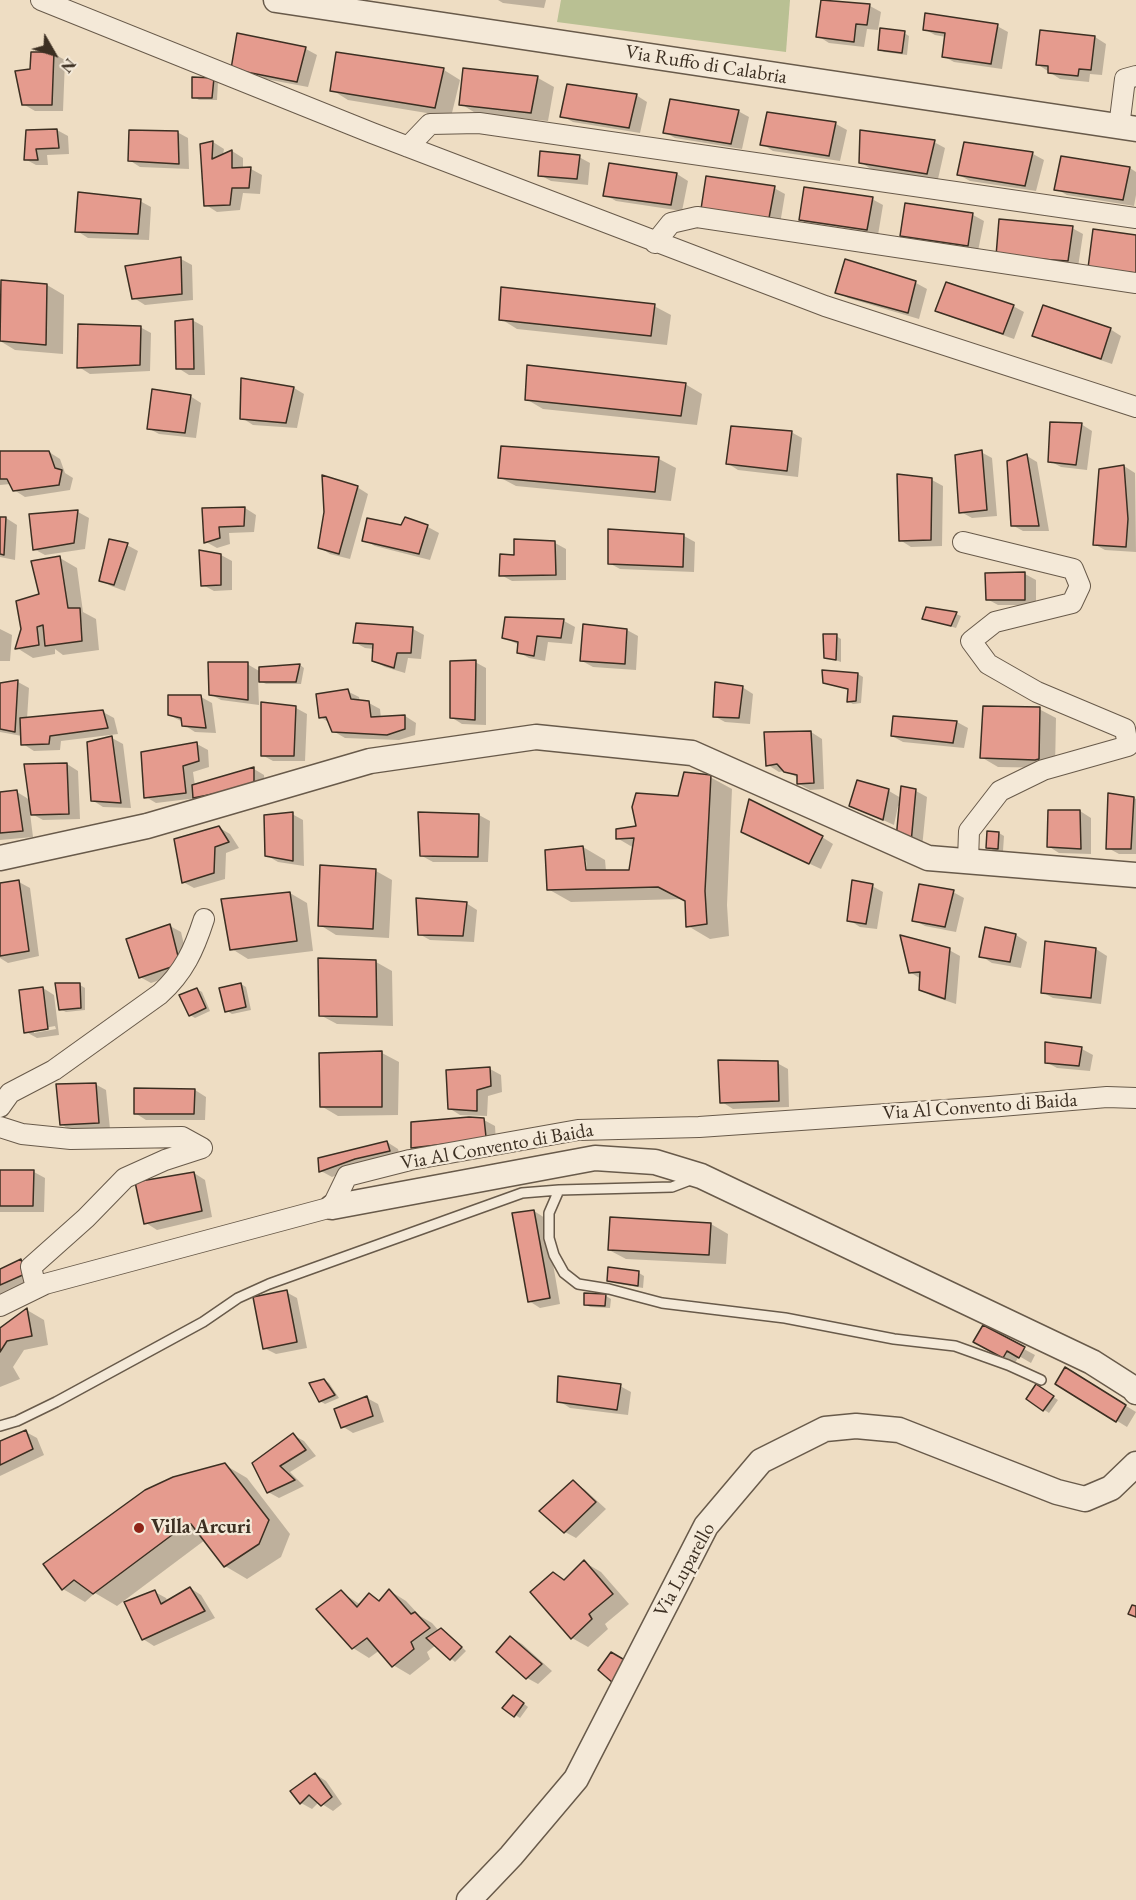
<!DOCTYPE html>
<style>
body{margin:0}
#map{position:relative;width:1136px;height:1900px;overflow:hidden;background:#eeddc3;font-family:"EB Garamond",serif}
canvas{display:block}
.north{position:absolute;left:24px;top:24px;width:60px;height:60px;-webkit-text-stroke:4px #f4e9d8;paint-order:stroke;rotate:129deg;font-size:16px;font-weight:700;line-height:24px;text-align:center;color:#3c2f22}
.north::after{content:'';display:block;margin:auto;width:21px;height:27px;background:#3c2f22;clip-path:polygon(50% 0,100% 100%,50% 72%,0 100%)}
</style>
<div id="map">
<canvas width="1136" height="1900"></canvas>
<div class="north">N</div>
</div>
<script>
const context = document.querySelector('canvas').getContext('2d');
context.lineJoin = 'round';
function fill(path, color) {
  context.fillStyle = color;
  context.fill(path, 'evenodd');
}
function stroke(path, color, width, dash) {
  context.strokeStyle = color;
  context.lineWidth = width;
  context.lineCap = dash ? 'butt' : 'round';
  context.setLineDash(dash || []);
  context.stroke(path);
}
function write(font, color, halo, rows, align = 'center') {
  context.font = font + ' "EB Garamond",serif';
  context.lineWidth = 4.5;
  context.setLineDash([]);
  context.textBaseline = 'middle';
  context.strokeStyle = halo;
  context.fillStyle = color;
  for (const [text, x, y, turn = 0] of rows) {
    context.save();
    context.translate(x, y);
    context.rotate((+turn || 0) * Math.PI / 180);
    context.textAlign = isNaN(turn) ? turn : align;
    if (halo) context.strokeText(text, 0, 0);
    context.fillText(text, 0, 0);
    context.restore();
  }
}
fill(new Path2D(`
 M561,0H790L786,52L557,22Z`), '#b9c093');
fill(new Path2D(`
 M498,0H546L544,8L503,3Z
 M822,0L870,6L881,12L878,30L867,29L864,47L829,43L818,36Z
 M997,26L1008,32L1002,69L954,62L943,56L946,37L935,35L924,29Z
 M904,33L909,36L907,55L884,52L879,49Z
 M238,34L306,49L317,55L308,87L244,75Z
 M1095,37L1106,44L1102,75L1090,74L1089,82L1060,79L1037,64Z
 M54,54L65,60L63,111H35L23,104L32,70Z
 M444,70L460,80L451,117L348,100L332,90Z
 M538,78L554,87L548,121L477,114L461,104Z
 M213,79L218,82L217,100H199L194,97Z
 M636,95L647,102L640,133L573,122L562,116Z
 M738,111L749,117L742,149L675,138L664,132Z
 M768,114L836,124L847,130L840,161L773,151L762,144Z
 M57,130L68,136L69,154L47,155L48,165H36L25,159L28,132Z
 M177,132L188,138L189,169L140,167L129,160Z
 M213,142L224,149L223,155L232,151L243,158V169H251L262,175L260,194L243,193L240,210L217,212L206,205Z
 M934,142L945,148L938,179L871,169L860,162Z
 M965,143L1033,154L1044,160L1036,191L970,181L959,175Z
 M579,157L590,163L588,185L551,181L540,175Z
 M1062,158L1130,168L1136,172V195L1134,206L1067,195L1056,189Z
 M677,174L688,181L682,211L616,201L605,195Z
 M774,188L785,194L780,224L713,214Z
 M872,199L883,205L878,235L811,226L800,219Z
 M140,201L151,207L149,240L88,238L77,231Z
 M906,205L973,215L984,221L978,251L912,242L901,235Z
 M1072,228L1083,234L1078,267L1009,261Z
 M181,259L192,265L193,300L145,305L134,298Z
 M846,261L916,283L927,289L919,319L848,298L837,292Z
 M2,282L47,285L64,295L63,354L15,350L0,341Z
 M654,306L671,315L667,345L517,329L501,319Z
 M1013,306L1024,312L1014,339L948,316L937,310Z
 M192,320L203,326L205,375H189L178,368Z
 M140,327L151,333L150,371L90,374L79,367Z
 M1110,329L1121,336L1112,364L1045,341L1034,335Z
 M685,384L702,394L697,425L543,409L526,399Z
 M294,388L304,394L297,428L253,425L242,418Z
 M190,396L201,403L196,438L159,434L148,428Z
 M1081,424L1092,431L1087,470L1061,467L1050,461Z
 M791,432L802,438L798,477L738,470L727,463Z
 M502,447L659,459L676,468L671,501L516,486L499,477Z
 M49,452L60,459L65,473L73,478L70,490L25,497L14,490L11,484L0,485V453Z
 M981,452L992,458L997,516L972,518L961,512Z
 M1027,456L1037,462L1049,531H1023L1012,525Z
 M1124,466L1135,473L1136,552L1105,550L1094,544L1100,470Z
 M932,480L943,486L942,546L911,547L900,540Z
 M357,487L368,494L350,559L330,554L319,547Z
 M245,508L256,515L254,532L229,533L230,544L217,548L206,542L204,510Z
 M78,512L89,518L85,549L45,555L34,549Z
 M6,518L17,525L15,560L0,557V519Z
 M405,519L428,527L439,533L430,560L375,546L364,540L402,527Z
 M684,536L695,542L694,572L620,569L609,563Z
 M555,543L566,549V580L512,581L501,575L516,557Z
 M127,545L138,551L125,591L111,586L100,580Z
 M221,555L232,561V590L214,591L203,585Z
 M60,558L77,568L83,612L96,619L99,650L63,655L55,649V654L33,658L17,648L40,595Z
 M1025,574L1036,580V605H998L987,599Z
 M956,614L961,616L956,628L924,618Z
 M506,618L564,621L575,627L572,644L548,642L545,661L529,658L518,652L519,645L503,637Z
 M357,625L413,629L424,635L421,659L408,658L405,673L385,667L374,661V649L365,648L354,642Z
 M0,629L12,635L10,661H0Z
 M627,630L638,636L636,670L593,667L582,661Z
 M836,636L841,639V662L826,657Z
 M475,662L486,668V725L462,724L451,717Z
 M247,664L261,672L300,665L304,668L301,684H266L258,680L259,705L221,700L210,694Z
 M824,672L858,674L863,677L861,703L853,704L848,701L849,690L824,682Z
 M18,682L29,688L27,719L103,712L114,718L118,734L61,741L60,750L34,751L23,744L22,736L0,732V684Z
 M742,687L753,694L750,724L725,722L714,716Z
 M347,691L359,697L360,702L369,703L380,709L381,718L405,716L416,723L415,735L399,740L345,738L333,731L330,723L320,717Z
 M201,697L212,703L216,733L195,732L184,725L183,722L169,715Z
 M296,708L307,714L305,761H273L262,755Z
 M1039,709L1056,718L1055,768L998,767L981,757Z
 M957,722L968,728L964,748L903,742L892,736Z
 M811,732L822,739L824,789L810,790L799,784V778L784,771L779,772L768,765Z
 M112,738L123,744L131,808L103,807L92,800Z
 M197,744L208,750L209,767L193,772L195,786L254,769L264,775L265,792L206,804L197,798L156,803L146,797Z
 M67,764L78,771L80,819L43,820L30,813L33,837L0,840V794L17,792L30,800Z
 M710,777L732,789L727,905L729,936L710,939L688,926L686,901L682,899L571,902L548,889L583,847L605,860L606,871H630L634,848L617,838L638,828ZM583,860H586L588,877Z
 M858,782L889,791L901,798L916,791L927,797L922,848L908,844L900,806H898L894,825L850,805Z
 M1134,798L1136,799V854H1119L1108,848Z
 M1080,811L1091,818V854L1059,853L1048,846Z
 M420,813L479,815L490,821L488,862H433L422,856Z
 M292,814L303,820L304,866L278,862L266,855Z
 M218,827L230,834L239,848L226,853L225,879L194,888L183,882Z
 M999,833L1004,836L1003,851L993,850L988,847Z
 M822,837L833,844L821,869L754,838Z
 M376,871L392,880L389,938L336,935L320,925Z
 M19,882L30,888L39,956L8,963L0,958V884Z
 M872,886L883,892L877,929L860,927L849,920Z
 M953,892L964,898L956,932L925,926L914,920Z
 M290,893L307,903L313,951L248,959L232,949Z
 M466,903L477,910L474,942L430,940L419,934Z
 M170,926L181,932L190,970L151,983L140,977Z
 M1016,935L1027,942L1021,968L992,963L981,956Z
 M1096,949L1107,956L1101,1004L1053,998L1042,992Z
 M949,950L960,956L956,1004L932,996L921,990V979L910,972Z
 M376,962L392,971L393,1026L337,1024L320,1015Z
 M241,984L246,987L251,1010L232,1014L227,1011Z
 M80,985L85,988V1010L66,1012L60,1009Z
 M43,988L54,995L59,1035L37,1038L26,1032ZM55,1026L56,1029L34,1033V1030Z
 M197,989L202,992L210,1011L195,1018L190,1015Z
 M1082,1049L1093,1055L1090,1071L1057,1068L1046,1062Z
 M382,1053L399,1062L398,1115L338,1116L321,1106Z
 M777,1063L788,1069L789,1107L733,1109L722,1102Z
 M490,1069L501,1075L502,1092L488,1096L487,1116L460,1115L449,1108Z
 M95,1084L106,1090L110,1129L72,1131L61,1124Z
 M195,1090L206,1097L205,1120H146L135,1113Z
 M484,1120L495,1126L496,1143L424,1154L413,1147Z
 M387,1142L398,1149L400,1157L366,1164L332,1177L321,1171Z
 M0,1171L34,1172L45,1178L44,1212H0Z
 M194,1173L205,1180L212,1217L157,1230L146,1223Z
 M534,1211L545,1218L560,1304L540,1308L529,1301Z
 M711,1224L728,1234L726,1264L626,1259L609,1250Z
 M21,1261L32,1267L35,1280L0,1296V1271Z
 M639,1273L644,1276L643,1288L614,1283L609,1281Z
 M286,1292L297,1298L307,1348L276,1354L264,1348Z
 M606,1296L611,1299L610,1308L590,1307L585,1304Z
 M27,1310L44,1320L48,1345L24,1350L13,1367L20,1379L0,1387V1330Z
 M983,1327L1035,1355L1031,1363L1019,1356L1015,1363L986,1348Z
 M1077,1376L1136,1412L1127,1427L1057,1384Z
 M324,1380L329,1383L339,1398L325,1404L320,1401Z
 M620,1386L631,1392L628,1415L570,1408L559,1401Z
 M1041,1389L1058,1400L1049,1413L1028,1399Z
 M367,1398L378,1404L384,1422L353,1433L342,1426Z
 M26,1432L37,1438L44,1455L0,1476V1443Z
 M293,1435L304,1441L316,1456L290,1472L304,1486L279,1498L268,1492Z
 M225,1465L247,1478L290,1534L281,1557L247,1579L225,1566L205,1540L117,1606L95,1593L85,1602L63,1589L45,1565Z
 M573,1482L584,1489L606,1509L576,1538L565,1532Z
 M584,1562L601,1572L629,1604L605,1624L608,1629L588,1647L572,1638L565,1581Z
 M190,1588L201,1595L215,1618L154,1646L143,1639L155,1592L166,1598L168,1602Z
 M390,1591L406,1601L420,1616L432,1623L439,1631L446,1632L466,1651L455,1662L436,1645L427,1652L430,1659L410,1675L393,1665L380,1650L369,1658L353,1648L341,1592L361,1605L370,1595L380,1601Z
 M511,1637L522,1644L552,1671L538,1684L527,1678L498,1652Z
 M518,1699L528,1707L520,1718L504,1708Z
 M315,1774L326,1781L342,1804L333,1811L319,1802L312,1809L301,1803Z`), '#0003');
const building = new Path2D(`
 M821,0L870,4L867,25L856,24L854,42L816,37Z
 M925,13L998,24L991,64L942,57L945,33L923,30Z
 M880,28L905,31L902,53L878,50Z
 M1040,30L1095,36L1091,70L1079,69L1078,76L1048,73V66L1036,65Z
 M237,33L306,47L297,82L231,69Z
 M31,52H54L52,105H22L15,71L30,69Z
 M336,52L444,68L435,108L330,91Z
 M463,68L538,76L531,113L459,105Z
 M192,77L214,78L212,98H192Z
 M567,84L637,94L629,128L560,117Z
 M670,99L739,110L731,144L663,133Z
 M767,112L836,122L829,156L760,145Z
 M57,129L59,148L36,149L38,160H24L26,130Z
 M129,130L178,131L179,164L128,161Z
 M860,130L935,140L927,174L859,163Z
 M213,141L212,159L232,150V168L251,167L249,188H232L230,205L204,206L200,144Z
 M964,142L1033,152L1025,186L957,175Z
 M540,151L580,155L577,179L538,176Z
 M1061,156L1130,167L1123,200L1054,190Z
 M609,163L677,173L671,205L603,196Z
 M706,176L775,186L769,218L701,209Z
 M804,187L873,197L867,230L799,220Z
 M78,192L141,199L138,234L75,232Z
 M905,203L973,213L968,246L900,236Z
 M999,219L1073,226L1068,261L996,256Z
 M1093,229L1136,235V273L1088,268Z
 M181,257L182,294L132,299L125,266Z
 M845,259L916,281L908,313L835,293Z
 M1,280L47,284L46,345L0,341Z
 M946,282L1014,305L1003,334L935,311Z
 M501,287L655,304L651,336L499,320Z
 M1043,305L1111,328L1101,359L1032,336Z
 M193,319L194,369H176L175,321Z
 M78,324L141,326L140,365L77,368Z
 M527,365L686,383L681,416L525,400Z
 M241,378L294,387L286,423L240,419Z
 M152,389L191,395L185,433L147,429Z
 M1050,422L1082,423L1076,465L1048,462Z
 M731,426L792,431L787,471L726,464Z
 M501,446L659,457L655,492L498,478Z
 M982,450L987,510L959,513L955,455Z
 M0,451H49L55,468L62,470L59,485L13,491L7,479H0Z
 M1027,454L1039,526H1011L1007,461Z
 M1124,465L1128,519L1126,547L1093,545L1099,469Z
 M897,474L932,478L931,540L899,541Z
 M322,475L358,486L339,554L318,548L324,512Z
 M245,507L244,526L219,527L220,538L204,543L202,508Z
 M78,510L74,543L33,550L29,514Z
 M0,517H6L4,555L0,554Z
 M405,517L428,525L419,554L362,541L367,518L401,525Z
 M608,529L684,534L683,567L608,564Z
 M109,539L128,543L114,585L99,581Z
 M514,539L555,541L556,575L499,576L500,554L514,555Z
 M199,550L221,554V585L201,586Z
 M60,556L68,608H80L82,641L45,646L43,625L37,627L39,645L15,649L21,629L16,601L39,594L31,561Z
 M1025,572V600H986L985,573Z
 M926,607L957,612L951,626L922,619Z
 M505,617L564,619L561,638L537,636L534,656L517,653L518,642L502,638Z
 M356,623L413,627L411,653H397L394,668L372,661L373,644L353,643Z
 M583,624L627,629L625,664L580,661Z
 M823,634H837L836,660L824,658Z
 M476,660L475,720L450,718V661Z
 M208,662H248V700L209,695Z
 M300,664L296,682H259V667Z
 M822,670L858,673L856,701L847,702L848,689L823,683Z
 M18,680L15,732L0,729V683Z
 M715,682L743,686L739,718L713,717Z
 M348,689L351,699L369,701L371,717L405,715V729L387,735L332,732L326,717L319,718L316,694Z
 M168,695H201L206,728L182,726L181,718L168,715Z
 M261,702L296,706L294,756H261Z
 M983,706L1040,707L1039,759L1035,760L980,758Z
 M103,710L108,728L50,736L49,744L21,745L20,718Z
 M893,716L957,721L953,743L891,736Z
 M811,731L814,783L797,784V775L784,772L777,764L766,766L764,732Z
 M112,736L121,803L91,801L87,742Z
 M197,742L199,761L183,766L186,793L144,798L141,752Z
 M67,763L69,814L31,815L24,764Z
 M254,767V786L193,798L192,785Z
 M684,772L711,775L705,891L707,924L686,927L685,901L658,887L547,890L545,850L583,846L586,870H629L634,838L616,839V829L636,826L632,807L636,793L678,796Z
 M857,780L889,789L883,820L849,806Z
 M901,786L916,789L911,843L896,839Z
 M17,790L23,831L0,833V792Z
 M1108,793L1134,797L1131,849H1106Z
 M749,799L823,836L809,864L741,832Z
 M1048,810H1080L1081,849L1047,847Z
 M293,812V861L265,856L264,815Z
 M418,812L479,814L478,857L420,856Z
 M219,826L229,842L215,847L214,873L182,883L174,839Z
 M987,831L999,832L998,849L986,848Z
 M320,865L376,869L373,929L318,926Z
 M19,880L29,951L0,956V883Z
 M852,880L873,884L866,924L847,921Z
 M919,884L954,890L945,927L912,921Z
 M290,892L297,941L230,950L221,899Z
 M416,898L467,902L463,936L418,935Z
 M170,924L180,964L139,978L126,939Z
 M985,927L1016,934L1010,962L979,957Z
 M900,935L950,948L945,999L919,990L920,972L909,973Z
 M1045,941L1096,948L1091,998L1041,993Z
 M318,958L376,960L377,1017L319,1016Z
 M55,983H80L81,1008L59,1010Z
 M241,983L246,1007L225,1012L219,988Z
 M43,987L48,1029L24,1033L19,990Z
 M197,988L206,1008L189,1016L179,995Z
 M1045,1042L1082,1047L1079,1066L1045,1063Z
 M382,1051V1107H320L319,1053Z
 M718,1060L778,1061L779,1101L720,1103Z
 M490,1067L491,1086L477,1090V1111L448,1109L446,1070Z
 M96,1083L99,1123L60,1125L56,1084Z
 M134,1088L195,1089L194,1114H134Z
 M469,1117L484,1118L486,1137L471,1141L411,1148V1122Z
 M387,1141L390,1151L355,1159L319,1172L318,1158Z
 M0,1170H34L33,1206H0Z
 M194,1172L202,1211L144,1224L135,1182Z
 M534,1210L550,1298L528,1302L512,1213Z
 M610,1217L711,1223L709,1255L608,1250Z
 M21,1259L25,1274L0,1285V1269Z
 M608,1267L639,1271L638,1286L607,1281Z
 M287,1290L297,1342L263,1349L253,1297Z
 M584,1293L606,1294L605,1306L584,1305Z
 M27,1308L32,1336L7,1341L0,1352V1328Z
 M983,1325L1025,1347L1019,1358L1007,1351L1003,1358L973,1342Z
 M1065,1367L1126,1405L1116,1422L1055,1384Z
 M558,1376L621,1384L617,1410L557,1402Z
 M324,1379L335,1395L319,1402L309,1383Z
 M1036,1384L1054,1396L1043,1411L1026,1399Z
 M367,1396L373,1416L341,1428L334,1409Z
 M26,1430L33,1449L0,1465V1441Z
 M293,1433L306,1450L280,1466L295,1480L267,1493L252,1463Z
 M225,1463L269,1520L259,1544L224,1567L191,1524L176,1532L93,1594L74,1580L62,1590L43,1564L145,1490L173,1477Z
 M573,1480L596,1502L564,1533L539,1511Z
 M584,1560L613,1594L589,1614L592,1619L571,1639L530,1592L553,1572L564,1580Z
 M190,1587L205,1611L142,1640L124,1602L155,1590L161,1604Z
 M389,1589L411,1614L415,1612L430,1628L411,1642L414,1649L392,1667L367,1638L352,1649L316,1609L341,1590L357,1607L369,1593L379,1601Z
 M1132,1605L1136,1606V1617L1128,1614Z
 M441,1628L462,1647L450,1660L426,1638Z
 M510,1636L542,1664L526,1679L496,1652Z
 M611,1652L628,1662L613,1683L598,1670Z
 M513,1695L524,1703L514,1717L502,1708Z
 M315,1773L332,1797L321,1806L309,1795L300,1804L290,1791Z`);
fill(building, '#e59b8e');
stroke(building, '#3c2f22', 1.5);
const service = new Path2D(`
 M559,1190L549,1213V1238L554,1255L564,1273L578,1284L609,1289L662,1303L785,1318L894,1339L955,1346L1008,1365L1041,1380
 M0,1426L17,1421L56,1402L203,1322L238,1298L269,1284L522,1193L559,1190L672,1187L693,1179`);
const minor = new Path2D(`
 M41,0L372,133L825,306L1136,407
 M1119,127L1125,79L1136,76
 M408,147L430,124L479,123L1136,218
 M655,243L671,223L697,217L1136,283
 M963,542L1073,569L1080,586L1072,603L995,622L971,641L988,664L1037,692L1125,729L1128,746L1043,770L1000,791L969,831L968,861
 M0,1107L10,1093L54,1070L160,994C184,972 194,950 204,919
 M0,1127L22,1134L71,1139L182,1137L202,1148L165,1160L125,1178L86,1218L31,1267L36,1288
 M0,1306L45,1284L332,1207L347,1176L410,1160L578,1130L699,1127L989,1107L1107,1097L1136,1098`);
const tertiary = new Path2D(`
 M276,0L1136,129
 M0,858L147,826L370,761L536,737L692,753L928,858L1136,875
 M332,1207L595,1158L655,1162L701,1176L1092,1362L1133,1388L1136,1392
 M469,1900L511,1856L576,1779L706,1526L761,1461L825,1429L856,1426L899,1430L1057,1492L1085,1499L1111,1488L1136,1464`);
stroke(service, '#685a4a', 12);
stroke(minor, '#685a4a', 22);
stroke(tertiary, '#685a4a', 27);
stroke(service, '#f4e9d8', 9);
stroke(minor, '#f4e9d8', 20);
stroke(tertiary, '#f4e9d8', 24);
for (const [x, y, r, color] of [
 [139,1528,6,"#8f2418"]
]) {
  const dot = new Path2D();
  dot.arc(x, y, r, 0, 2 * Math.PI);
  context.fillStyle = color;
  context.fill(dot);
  stroke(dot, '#f4e9d8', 2);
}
write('20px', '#3c2f22', '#f4e9d8', [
 ["Via Ruffo di Calabria",706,65,9],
 ["Via Al Convento di Baida",980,1107,-4],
 ["Via Al Convento di Baida",497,1147,-10],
 ["Via Luparello",685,1570,-61]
]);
write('bold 20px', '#3c2f22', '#f4e9d8', [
 ["Villa Arcuri",151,1528]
], 'left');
</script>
